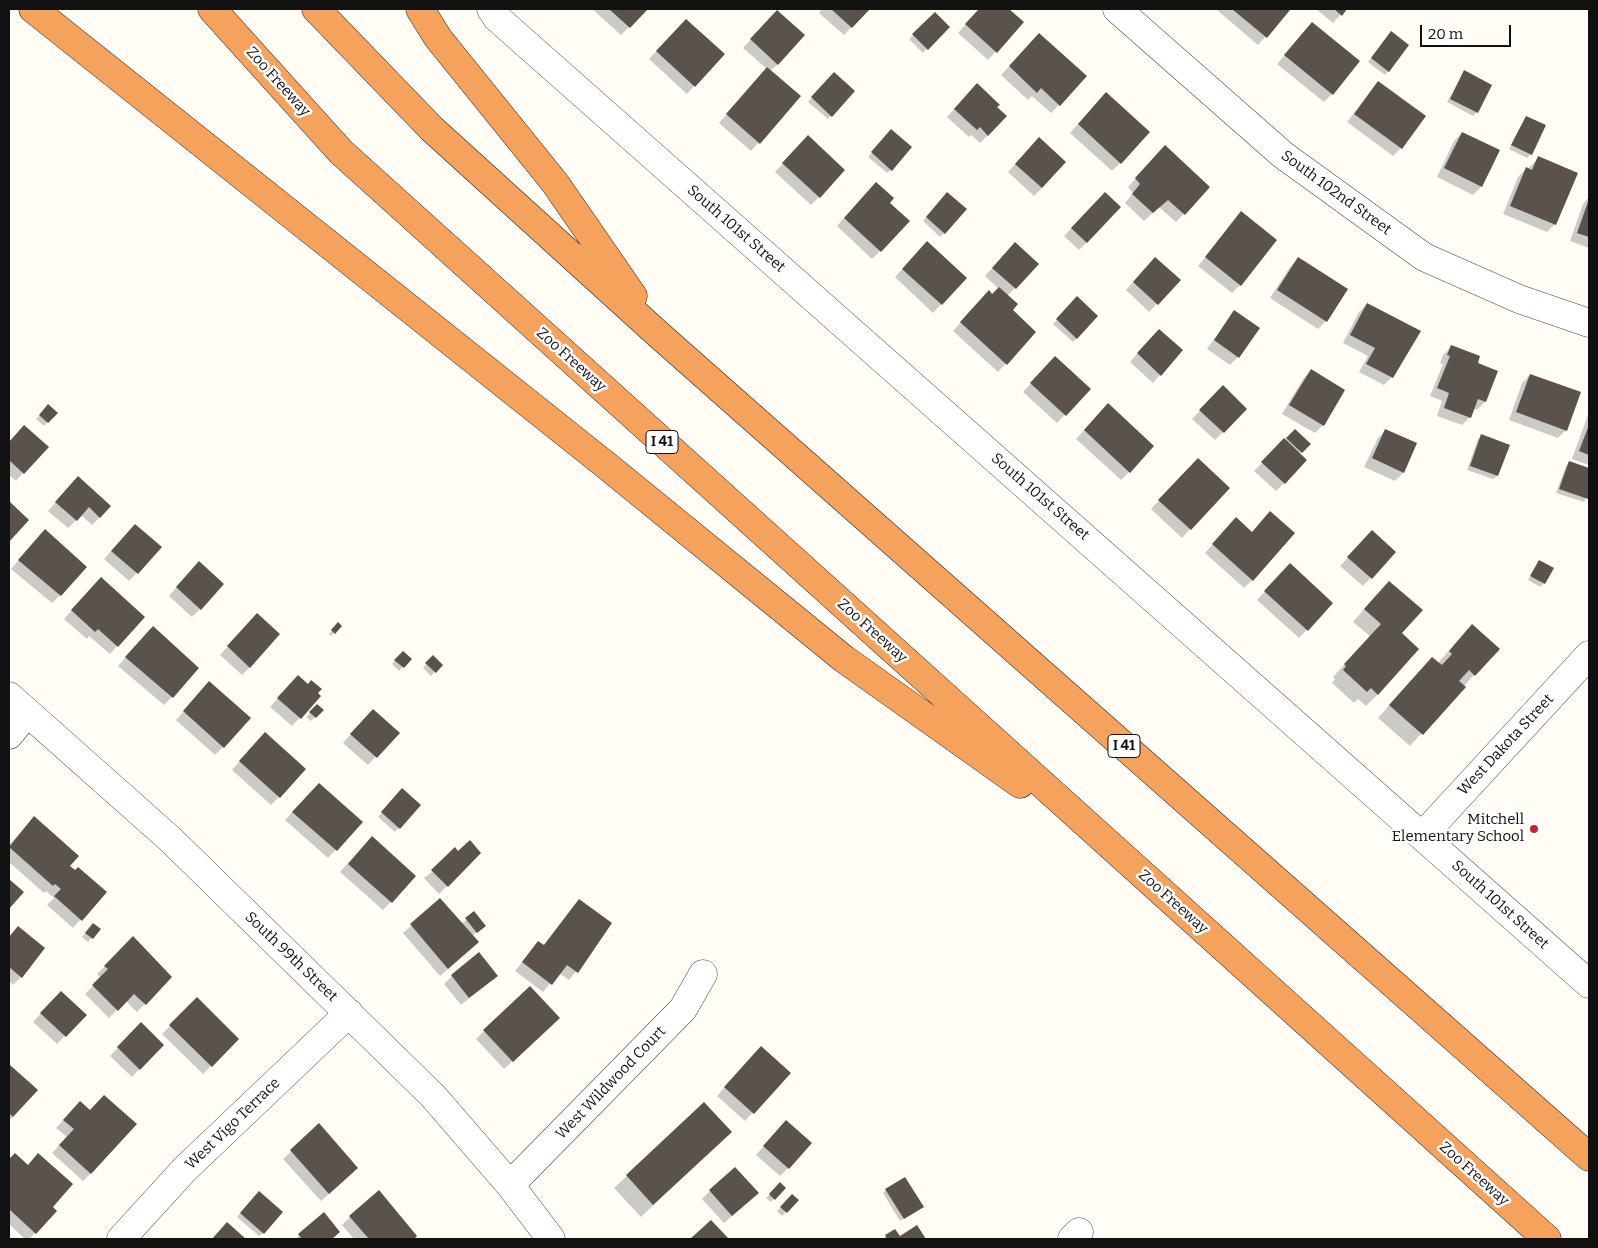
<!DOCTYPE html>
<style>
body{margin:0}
#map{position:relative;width:1598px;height:1248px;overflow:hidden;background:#fffdf5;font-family:Bitter,serif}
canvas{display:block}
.frame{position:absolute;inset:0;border:10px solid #111;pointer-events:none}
.scale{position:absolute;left:1420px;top:25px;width:91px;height:22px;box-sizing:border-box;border:2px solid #111;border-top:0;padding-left:6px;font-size:15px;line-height:18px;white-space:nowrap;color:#111;-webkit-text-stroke:4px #fff;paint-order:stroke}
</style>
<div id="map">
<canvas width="1598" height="1248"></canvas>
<div class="frame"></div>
<div class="scale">20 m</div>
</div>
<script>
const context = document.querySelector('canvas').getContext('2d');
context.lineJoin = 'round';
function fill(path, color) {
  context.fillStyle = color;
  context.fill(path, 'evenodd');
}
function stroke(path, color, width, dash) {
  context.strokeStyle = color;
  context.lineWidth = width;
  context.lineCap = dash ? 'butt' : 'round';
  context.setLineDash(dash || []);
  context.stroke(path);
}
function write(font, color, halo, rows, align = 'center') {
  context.font = font + ' Bitter,serif';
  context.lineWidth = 5;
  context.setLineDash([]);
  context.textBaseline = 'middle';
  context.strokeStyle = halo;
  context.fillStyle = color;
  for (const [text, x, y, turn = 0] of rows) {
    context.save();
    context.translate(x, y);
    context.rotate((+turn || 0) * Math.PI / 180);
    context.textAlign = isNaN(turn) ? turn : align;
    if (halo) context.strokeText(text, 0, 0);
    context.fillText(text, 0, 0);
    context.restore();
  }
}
fill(new Path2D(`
 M592,9H647L621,35Z
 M822,9H868L844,35L819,13Z
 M979,9H1007L1022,22L988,60L958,33Z
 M1218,9H1286L1288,11L1258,45L1217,10Z
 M1316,9H1346L1333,23Z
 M935,14L948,27L923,53L909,39Z
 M769,20L778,64L770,71L799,97L751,151L719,123L767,69L743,48Z
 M1312,23L1332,94L1324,102L1277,64Z
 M678,28L694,86L687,94L649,59Z
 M1387,37L1388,71L1385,75L1368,62Z
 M1031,43L1059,105L1051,113L1032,96L1028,100L1001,75Z
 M1464,72L1477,112L1473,116L1447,102Z
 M834,73L854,91L828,119L808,102Z
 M1378,82L1401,148L1393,156L1347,122Z
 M969,93L996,107L988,135L980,143L971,135L969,137L947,117Z
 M1098,102L1120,163L1112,171L1070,133Z
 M1526,117L1531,154L1527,158L1509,149Z
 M1462,133L1481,187L1473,195L1437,177L1454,141Z
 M888,134L891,170L887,173L868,157Z
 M800,145L819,197L811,205L775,172Z
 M1031,147L1042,188L1034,196L1008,172Z
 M1157,155L1209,187L1176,222L1159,207L1144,221L1125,203L1133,193L1128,187Z
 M1538,158L1555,224L1547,232L1503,214L1518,177L1526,169H1528Z
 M868,191L888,203L880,251L872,259L837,226Z
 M944,197V233L940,237L923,221Z
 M1589,197V248L1570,241L1583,204Z
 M1097,201L1087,242L1079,250L1064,236Z
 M1241,213L1240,285L1232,293L1198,266Z
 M919,251L966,278L933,313L895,277Z
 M1007,252L1015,288L1007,296L1011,310L1035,332L998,372L953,331L981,300L992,296L999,289L985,276Z
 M1298,259L1326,321L1318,329L1270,298L1290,267Z
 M1147,266L1179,280L1149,312L1126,290Z
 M1077,298L1097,316L1073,342L1053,324Z
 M1367,304L1419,332L1392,377L1384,385L1359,372L1368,356L1343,343L1359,312Z
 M1234,312L1238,357L1230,365L1207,349Z
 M1151,338L1160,375L1153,383L1130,362Z
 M1451,347L1476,364L1485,402L1477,410L1473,408L1470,417L1462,425L1437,416L1442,401L1430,396L1443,364L1440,363L1443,355Z
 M1047,366L1089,389L1057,423L1023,392Z
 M1311,371L1344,390L1323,425L1315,433L1282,414L1303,379Z
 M1530,375L1566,430L1558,438L1509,420L1522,383Z
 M1223,387L1246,409L1215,440L1192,419Z
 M45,410L56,413L44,426L36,419Z
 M1589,412V465L1572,459Z
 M1100,413L1153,447L1121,480L1076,439Z
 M1295,430L1309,444L1299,454L1284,483L1276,491L1254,471Z
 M1386,430L1416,444L1403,473L1395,481L1364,467L1378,438Z
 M16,435L23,473L16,481L9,475V443Z
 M1482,436L1497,476L1493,479L1467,470L1478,439Z
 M1569,462L1589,469V493L1584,502L1556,493L1566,466Z
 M1190,468L1228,488L1182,538L1151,509Z
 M70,486L100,517L92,525L81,515L68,528L48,511Z
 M1228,527L1252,580L1244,588L1205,553Z
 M128,533L160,547L129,581L104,559Z
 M37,539L60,595L52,603L11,569Z
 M1364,540L1395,552L1363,586L1340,566Z
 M1539,561L1544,583L1540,587L1528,580Z
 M191,571L200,609L192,617L169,596Z
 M1282,573L1332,603L1299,638L1257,600Z
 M93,587L117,646L110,654L89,636L87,639L64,619Z
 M1377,594L1400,634L1378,694L1366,706L1358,699L1354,703L1332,683L1335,679L1333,677L1370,636L1353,622Z
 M249,623L250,667L242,675L220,655Z
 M338,624L340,626L331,636L329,634Z
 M145,636L172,697L164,705L118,666Z
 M1460,638L1474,675L1410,746L1378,718L1420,671L1438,663Z
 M399,656L410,659L399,671L392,664Z
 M433,657L441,665L431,676L423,668Z
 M290,685L316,693L320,696L292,726L270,707Z
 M202,691L223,747L215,755L176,720Z
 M317,706L322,710L311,721L306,717Z
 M365,718L398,733L368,765L343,743Z
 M257,742L279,797L271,805L232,770Z
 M402,790L419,805L395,832L378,817Z
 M311,792L361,823L328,858L285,820Z
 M34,818L68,866L105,892L73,928L47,905L54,898L46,891L44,893L9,862V845Z
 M364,845L415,876L383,910L340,872Z
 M458,852L480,853L439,894L424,878Z
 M440,900L461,924L474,913L481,929L472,936L469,950L440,976L403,933Z
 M579,900L591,948L594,950L569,980L559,973L543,992L515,971L538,942L543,946Z
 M18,928L21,977L13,985L9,981V937Z
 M89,928L99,930L88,942L82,937Z
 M133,938L171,977L137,1012L126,1001L109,1018L85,994L101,978L97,974Z
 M452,976L488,983L461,1005L444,984Z
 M197,999L238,1039L203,1074L162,1034Z
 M53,1000L85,1015L57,1044L33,1022Z
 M141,1024L162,1045L132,1077L110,1056Z
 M550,1026L504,1069L476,1039L484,1031Z
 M753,1055L789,1073L745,1121L717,1096Z
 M10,1067L13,1117L9,1120V1068Z
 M704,1104L718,1144L641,1217L614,1188Z
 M72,1111L89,1112L90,1174L83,1181L52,1153L67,1137L56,1128Z
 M319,1125L349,1176L321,1201L283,1159Z
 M778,1130L788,1168L780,1176L756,1155Z
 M15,1155L35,1233L29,1239H25L9,1224V1161Z
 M780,1184L784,1188L771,1202L766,1198Z
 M886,1190L922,1207L900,1221L883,1193Z
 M710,1191L749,1201L724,1223L702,1199Z
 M255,1196L263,1233L259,1236L237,1217Z
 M792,1196L797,1200L782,1216L777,1211Z
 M323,1214L335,1235L331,1239H295Z
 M350,1217L416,1236L412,1239H354L342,1225Z
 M916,1227L925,1239H883L886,1236L899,1238Z`), '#0003');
fill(new Path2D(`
 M609,9H648L630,28Z
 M831,9H870L852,28Z
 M979,9H1009L1024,22L997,53L965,24Z
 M1232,9H1288L1290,10L1267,38Z
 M1334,9H1347L1342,16Z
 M777,10L805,35L778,65L750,39Z
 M935,12L950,27L928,50L912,34Z
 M686,19L725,54L695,87L656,51Z
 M1312,22L1360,61L1333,95L1284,55Z
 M1391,31L1409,45L1389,72L1371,58Z
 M1039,33L1087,76L1060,106L1041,88L1037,93L1009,66Z
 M767,67L801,96L760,144L726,114Z
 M1464,70L1492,85L1478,113L1450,99Z
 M834,72L855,91L832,117L811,97Z
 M1378,81L1426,116L1402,149L1354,114Z
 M977,83L1000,105L997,107L1007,116L988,136L980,127L977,130L954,109Z
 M1106,92L1150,132L1121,164L1078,124Z
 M1526,116L1546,125L1532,155L1511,145Z
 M891,129L912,147L892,171L871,152Z
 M1462,132L1500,150L1482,187L1444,168Z
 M808,135L845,170L820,198L782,163Z
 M1039,137L1066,162L1042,188L1015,164Z
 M1165,145L1210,187L1185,215L1168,200L1153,213L1132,194L1140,184L1135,178Z
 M1538,156L1578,173L1556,225L1510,206L1526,167L1532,170Z
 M876,182L894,198L890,203L910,221L881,252L844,218Z
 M947,192L967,209L945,234L926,217Z
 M1105,192L1121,207L1087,243L1071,228Z
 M1589,199V237L1577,233Z
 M1241,211L1277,240L1241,286L1205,257Z
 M927,241L967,278L942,305L902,269Z
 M1015,242L1039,264L1016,289L992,268Z
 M1155,257L1181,280L1158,305L1133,282Z
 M1298,257L1348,289L1327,322L1277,290Z
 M999,287L1018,304L1013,310L1036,332L1007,365L960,322L989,290L992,294Z
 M1077,296L1098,316L1077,339L1056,319Z
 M1367,303L1421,331L1393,378L1366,364L1375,348L1350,335Z
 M1234,310L1260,328L1239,358L1214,340Z
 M1159,329L1183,350L1161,376L1137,353Z
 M1451,345L1480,356L1478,363L1498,371L1486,402L1478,399L1471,418L1444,408L1449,393L1437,388L1450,356L1447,355Z
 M1055,356L1091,389L1066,416L1030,383Z
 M1311,369L1345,390L1324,426L1289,405Z
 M1530,374L1581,392L1567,431L1516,412Z
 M1223,385L1247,409L1224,433L1199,410Z
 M1108,403L1154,446L1130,473L1084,430Z
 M48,404L58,413L48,423L39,415Z
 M24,425L49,447L24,474L9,460V442Z
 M1589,425V455L1579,451Z
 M1295,429L1311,444L1302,453L1286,438Z
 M1385,429L1417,443L1404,473L1372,458Z
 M1481,434L1510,445L1498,476L1470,466Z
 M1284,438L1307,460L1285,484L1261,462Z
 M1198,458L1230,488L1191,530L1158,500Z
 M1569,461L1589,468L1588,499L1559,489Z
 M78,476L111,506L100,518L89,507L77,521L55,502Z
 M9,501L29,520L9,542Z
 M1270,511L1295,533L1253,581L1212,544L1236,517L1252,532Z
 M135,524L162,547L138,574L111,551Z
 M45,529L87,567L61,596L18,560Z
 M1372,530L1396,552L1372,579L1347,557Z
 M1539,560L1554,568L1545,584L1530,576Z
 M199,561L224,584L201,610L176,587Z
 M1290,563L1333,603L1308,631L1264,591Z
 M101,577L145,617L118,647L98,629L95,632L71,610Z
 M1389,581L1423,610L1402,633L1419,649L1378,695L1371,688L1367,692L1343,670L1346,666L1344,664L1381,624L1364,609Z
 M257,613L280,634L250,668L227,646Z
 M338,622L342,626L335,634L331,630Z
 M1472,624L1500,649L1475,676L1469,670L1459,681L1466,687L1423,735L1389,705L1432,657L1442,665L1452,654L1449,651Z
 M153,626L199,668L173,698L125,657Z
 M403,651L412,659L404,668L394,660Z
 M433,655L443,665L436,673L425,663Z
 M298,675L308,684L311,680L322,689L318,693L321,696L301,719L277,698Z
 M209,681L251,718L224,748L183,711Z
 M317,704L324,710L316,718L309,712Z
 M373,709L400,733L377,758L350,734Z
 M265,732L306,769L280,798L239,761Z
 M319,783L363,822L337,851L292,812Z
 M402,788L421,805L400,829L381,812Z
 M34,816L79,856L70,866L75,870L78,867L107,892L82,921L54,896L61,889L55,884L53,886L9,847Z
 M372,836L416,876L392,903L348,864Z
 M470,840L481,853L448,887L431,870L455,847L458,851Z
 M9,879L24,892L9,909Z
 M440,898L479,942L448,969L410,924Z
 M579,899L612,923L578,973L567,965L552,985L522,962L538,941L544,945Z
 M474,911L486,926L477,933L465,918Z
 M93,923L101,929L93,939L85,933Z
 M18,926L45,948L22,978L9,967V937Z
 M133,936L172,977L146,1005L134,994L118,1011L92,985L108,969L104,966Z
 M479,952L498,976L469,998L451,975Z
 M530,986L560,1018L513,1062L483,1030Z
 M61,991L87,1015L66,1037L40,1013Z
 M197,997L239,1039L212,1067L169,1025Z
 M141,1022L164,1045L140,1070L117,1047Z
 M761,1046L791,1073L754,1114L724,1087Z
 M10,1065L38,1090L13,1117L9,1113Z
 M104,1095L137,1124L91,1174L59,1145L74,1129L63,1120L80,1101L90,1110Z
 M704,1102L732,1132L653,1205L626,1175Z
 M786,1120L812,1143L789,1169L763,1146Z
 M319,1123L358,1168L329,1194L290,1150Z
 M15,1153L28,1165L38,1153L73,1184L53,1207L57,1211L36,1234L9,1209V1159Z
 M735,1167L759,1193L732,1216L709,1190Z
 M905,1177L924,1207L904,1219L885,1189Z
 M780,1182L786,1188L775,1200L769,1194Z
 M379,1190L417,1236L414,1239H369L349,1216Z
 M259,1191L283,1212L264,1234L240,1213Z
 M792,1194L799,1200L787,1213L780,1207Z
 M324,1212L340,1232L332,1239H302L298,1234Z
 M711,1220L729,1239H690Z
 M227,1222L246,1239H212Z
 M917,1225L926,1239H887L885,1235L895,1229L900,1236Z`), '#5a524d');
const street = new Path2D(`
 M491,9L497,18L1589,984
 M1117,9L1283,155L1424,257L1519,299L1589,323
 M9,696L170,839L433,1096L510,1185L551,1239
 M9,735L27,713
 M1423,835L1589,655
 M510,1185L683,1009L703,974
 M121,1239L185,1169L349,1013
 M1072,1239L1079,1232`);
const highway = new Path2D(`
 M33,9L607,466L844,659L1020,784
 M212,9L341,152L1547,1239
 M316,9L432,129L659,335L1589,1157
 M420,9L438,38L555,183L633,296`);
stroke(street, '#444', 29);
stroke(highway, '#222', 29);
stroke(street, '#fff', 28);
stroke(highway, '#f5a25d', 28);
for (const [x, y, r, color] of [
 [1534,829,5,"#c4262e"]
]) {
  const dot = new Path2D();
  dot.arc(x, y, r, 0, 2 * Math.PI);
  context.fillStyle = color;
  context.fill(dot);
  stroke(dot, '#fff', 2);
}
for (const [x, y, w] of [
 [662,442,32],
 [1124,746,32]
]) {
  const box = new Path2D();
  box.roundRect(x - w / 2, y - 11.5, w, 23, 4);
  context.fillStyle = '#fff';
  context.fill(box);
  stroke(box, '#111', 1);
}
write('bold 14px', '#111', null, [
 ["I 41",662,442],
 ["I 41",1124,746]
]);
write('15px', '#111', '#fff', [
 ["Zoo Freeway",278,82,48],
 ["South 102nd Street",1336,193,36],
 ["South 101st Street",736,229,41],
 ["Zoo Freeway",571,360,42],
 ["South 101st Street",1040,497,41],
 ["Zoo Freeway",872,631,42],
 ["West Dakota Street",1506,745,-47],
 ["Zoo Freeway",1173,902,42],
 ["South 101st Street",1500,905,42],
 ["South 99th Street",291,957,44],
 ["West Wildwood Court",611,1083,-46],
 ["West Vigo Terrace",233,1124,-44],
 ["Zoo Freeway",1474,1174,42]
]);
write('15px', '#111', '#fff', [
 ["Mitchell",1524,820],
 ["Elementary School",1524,837]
], 'right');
</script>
